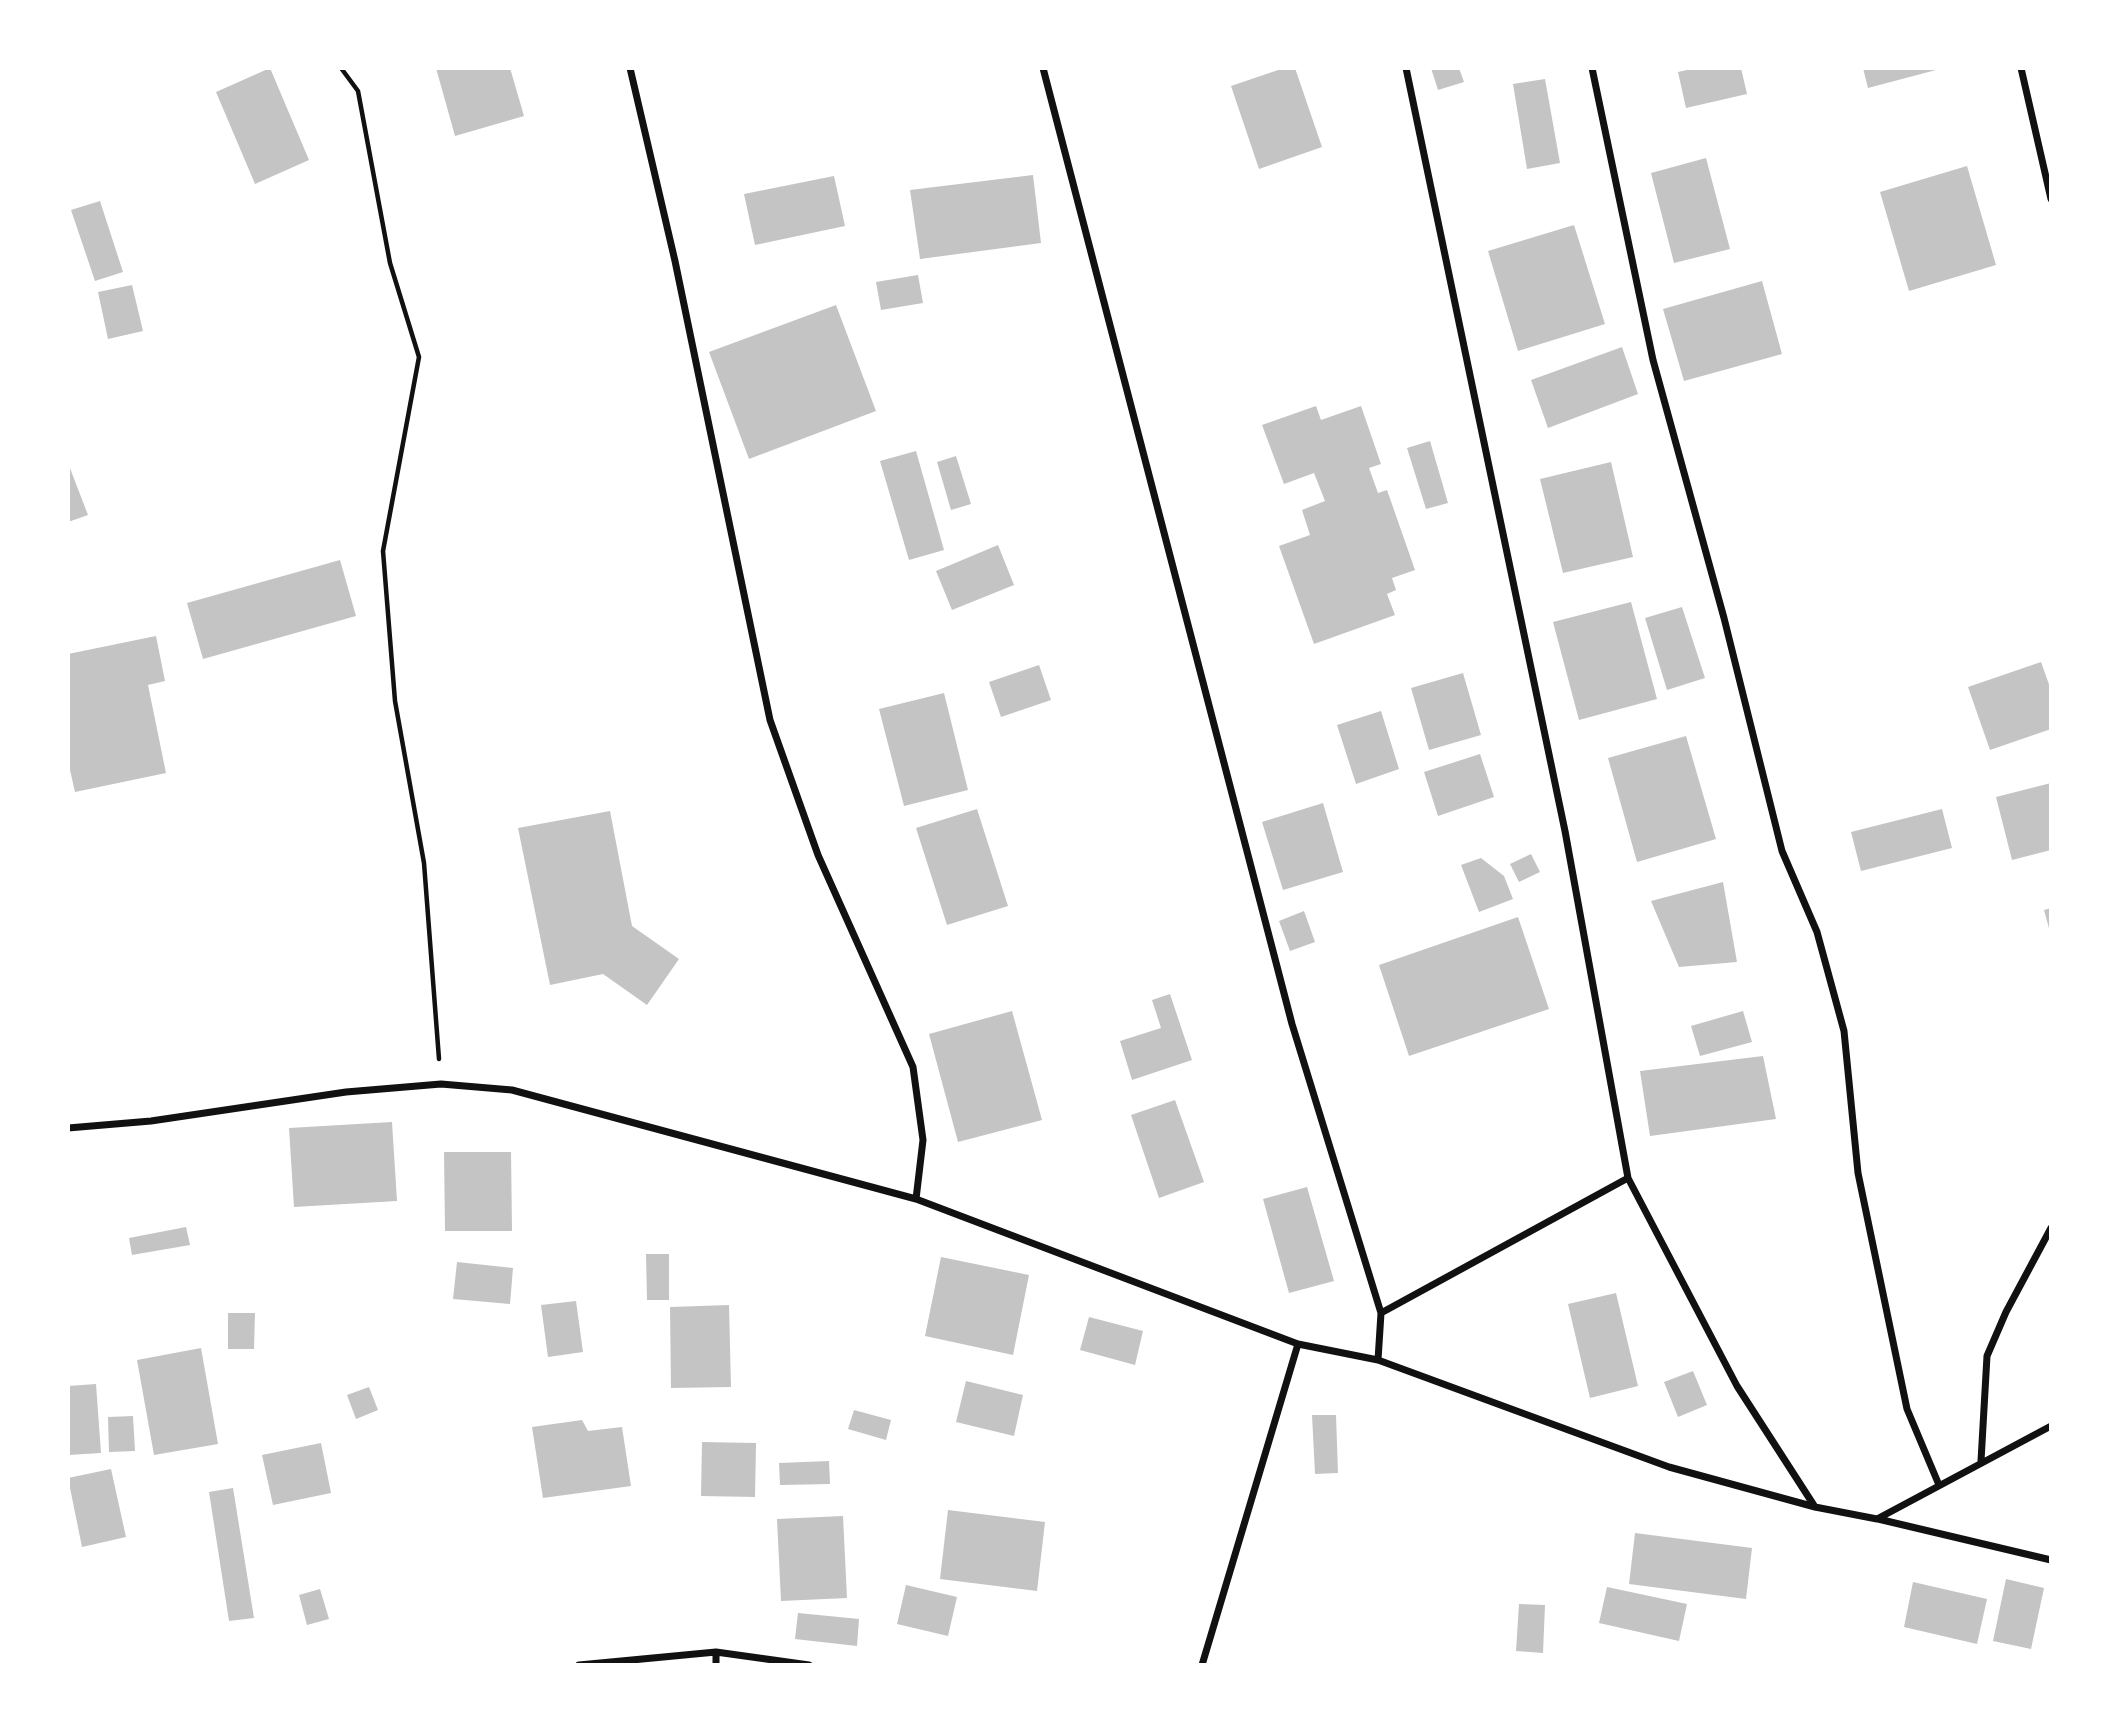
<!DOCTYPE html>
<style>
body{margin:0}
#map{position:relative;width:2119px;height:1733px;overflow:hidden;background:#fff;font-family:"Fira Sans Condensed",sans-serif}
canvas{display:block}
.frame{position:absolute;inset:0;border:70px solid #fff;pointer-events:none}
</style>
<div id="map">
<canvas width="2119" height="1733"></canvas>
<div class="frame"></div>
</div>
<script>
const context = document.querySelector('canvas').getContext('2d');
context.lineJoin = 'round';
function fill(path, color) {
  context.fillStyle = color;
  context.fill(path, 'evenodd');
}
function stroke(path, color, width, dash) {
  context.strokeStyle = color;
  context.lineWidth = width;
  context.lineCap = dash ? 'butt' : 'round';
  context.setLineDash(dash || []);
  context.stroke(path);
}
fill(new Path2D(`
 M270,68L309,160L255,184L216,92Z
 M436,68H510L524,116L455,136Z
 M1284,68H1295L1322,147L1259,169L1231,86Z
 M1431,68H1459L1464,82L1438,90Z
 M1696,68H1741L1747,94L1686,108L1678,72Z
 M1863,68H1935L1936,70L1868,88Z
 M1545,79L1560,163L1527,169L1513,84Z
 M1706,158L1730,249L1674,263L1651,173Z
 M1967,166L1996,265L1909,291L1880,192Z
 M1033,175L1041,243L920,259L910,190Z
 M834,176L845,226L755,245L744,194Z
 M100,201L123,272L95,281L71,210Z
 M1574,225L1605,324L1518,351L1488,251Z
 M918,275L923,303L881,310L876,282Z
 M1762,281L1782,354L1684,381L1663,309Z
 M132,285L143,331L108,339L98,292Z
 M836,305L876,411L749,459L709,352Z
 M1622,347L1638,394L1548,428L1531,380Z
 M1316,406L1321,420L1361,406L1381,464L1369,468L1378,493L1387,490L1415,570L1392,578L1396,590L1387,594L1395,615L1314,644L1279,546L1310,535L1302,510L1325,501L1314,473L1284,484L1262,425Z
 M1430,441L1448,503L1426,509L1407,448Z
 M916,451L944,550L909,560L880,461Z
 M956,456L971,504L951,510L937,462Z
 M1611,462L1633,557L1563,573L1540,479Z
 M68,463L88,515L68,522Z
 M998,545L1014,585L952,610L936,571Z
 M340,560L356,616L203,659L187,603Z
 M1631,602L1657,699L1579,720L1553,622Z
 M1682,607L1705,678L1667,690L1645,618Z
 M156,636L165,681L148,685L166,773L75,792L68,761V654Z
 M2041,662L2051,690V729L1990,750L1968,687Z
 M1039,665L1051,700L1001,717L989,682Z
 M1463,673L1481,735L1429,750L1411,688Z
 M944,693L968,790L904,806L879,709Z
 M1381,711L1399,769L1356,784L1337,725Z
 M1686,736L1716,839L1637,862L1608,758Z
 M1480,754L1494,797L1438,816L1424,772Z
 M2051,783V850L2012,860L1996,797Z
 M1323,803L1343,872L1283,890L1262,822Z
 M977,809L1008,906L947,925L916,828Z
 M1942,809L1952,848L1861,871L1851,832Z
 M610,811L632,926L679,959L647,1005L603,974L550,985L518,828Z
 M1531,854L1540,872L1519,882L1510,864Z
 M1481,858L1504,876L1513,899L1479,912L1461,865Z
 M1723,882L1737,962L1679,967L1651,901Z
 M2051,908V932H2050L2044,910Z
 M1304,911L1315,942L1290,951L1279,921Z
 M1518,917L1549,1009L1409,1056L1379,965Z
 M1170,994L1192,1060L1132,1080L1120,1041L1161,1028L1152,1000Z
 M1012,1011L1042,1120L958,1142L929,1034Z
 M1743,1011L1752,1042L1700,1056L1691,1026Z
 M1763,1056L1776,1119L1650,1136L1640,1071Z
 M1175,1100L1204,1182L1159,1198L1131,1115Z
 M392,1122L397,1201L294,1207L289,1128Z
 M444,1152H511L512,1231H445Z
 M1307,1187L1334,1281L1289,1293L1263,1199Z
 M186,1227L190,1245L132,1255L129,1238Z
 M646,1254H669V1300H647Z
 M941,1257L1029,1275L1013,1355L925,1336Z
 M457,1262L513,1268L510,1304L453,1299Z
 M1616,1293L1638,1386L1590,1398L1568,1304Z
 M576,1301L583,1352L548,1357L541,1305Z
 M729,1305L731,1387L671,1388L670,1307Z
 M228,1313H255L254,1349H228Z
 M1089,1317L1143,1331L1135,1365L1080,1350Z
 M201,1348L218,1444L154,1455L137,1360Z
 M1693,1371L1707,1405L1678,1417L1664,1382Z
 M966,1381L1023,1395L1014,1436L956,1422Z
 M96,1384L101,1453L68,1455V1386Z
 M369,1387L378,1410L356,1419L347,1395Z
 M854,1410L891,1420L886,1440L848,1429Z
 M1312,1415H1336L1338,1473L1315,1474Z
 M133,1416L135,1451L109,1452L108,1417Z
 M582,1420L588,1431L622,1427L631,1486L543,1498L532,1427Z
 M702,1442L756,1443L755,1497L701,1496Z
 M321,1443L331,1493L273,1505L262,1455Z
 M829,1461L830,1484L780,1485L779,1463Z
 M111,1469L126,1537L82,1547L68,1478Z
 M233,1488L254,1618L229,1621L209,1492Z
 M948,1510L1045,1522L1037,1591L940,1579Z
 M843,1516L847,1598L781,1601L777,1519Z
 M1635,1533L1752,1548L1746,1599L1629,1584Z
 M2006,1579L2044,1588L2031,1649L1993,1641Z
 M1913,1582L1987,1599L1977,1644L1904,1627Z
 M906,1585L957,1597L948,1636L897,1624Z
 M1607,1587L1687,1604L1679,1641L1599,1623Z
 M320,1589L329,1619L307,1625L299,1595Z
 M1519,1604L1545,1605L1543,1653L1516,1651Z
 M798,1613L859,1619L857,1646L795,1639Z`), '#c4c4c4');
stroke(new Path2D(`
 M341,68L358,91L390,263L419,357L383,551L395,701L424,863L439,1059`), '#111', 4.5);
stroke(new Path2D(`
 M630,68L675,261L770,720L818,855L913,1067L923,1140L916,1199
 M1043,68L1292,1024L1381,1313
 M1406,68L1565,831L1628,1178L1737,1386L1815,1507
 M1592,68L1653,360L1724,618L1782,851L1817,932L1844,1031L1858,1173L1907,1409L1939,1485
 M2021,68L2051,199
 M68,1128L151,1121L346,1092L441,1084L512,1090L916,1199L1298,1344L1378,1360L1669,1467L1815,1507L1877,1519L2051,1426
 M1378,1360L1381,1313L1628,1178
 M1981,1461L1987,1356L2006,1312L2051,1228
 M1878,1519L2051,1560
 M716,1652V1665
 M579,1665L716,1652L809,1665
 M1202,1665L1298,1344`), '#111', 7);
</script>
